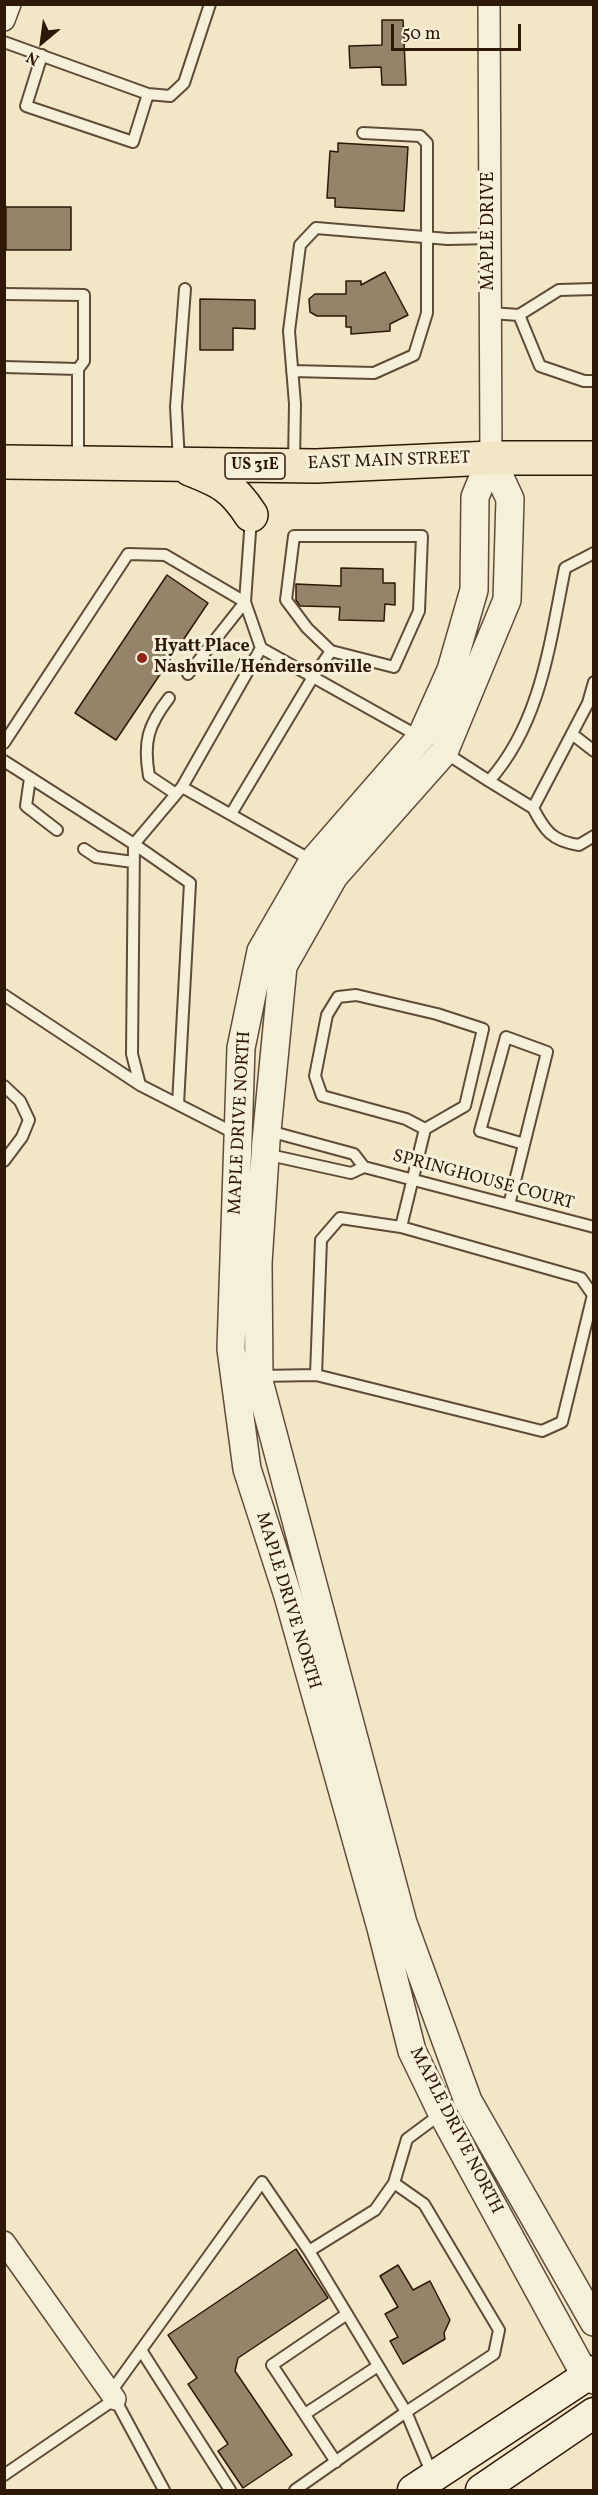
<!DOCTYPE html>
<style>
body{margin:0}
#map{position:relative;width:598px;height:2495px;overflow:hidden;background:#f1e7c6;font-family:Vollkorn,serif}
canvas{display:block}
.frame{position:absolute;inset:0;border:6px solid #2e1807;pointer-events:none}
.north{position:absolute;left:12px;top:12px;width:60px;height:60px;-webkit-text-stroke:4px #f6efda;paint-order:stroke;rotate:209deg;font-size:16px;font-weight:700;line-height:24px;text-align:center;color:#2e1807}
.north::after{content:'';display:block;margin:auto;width:21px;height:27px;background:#2e1807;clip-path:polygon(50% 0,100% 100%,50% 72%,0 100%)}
.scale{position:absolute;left:391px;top:24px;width:130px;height:27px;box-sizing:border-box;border:3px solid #2e1807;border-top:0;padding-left:8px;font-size:18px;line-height:21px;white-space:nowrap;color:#2e1807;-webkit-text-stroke:4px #f6efda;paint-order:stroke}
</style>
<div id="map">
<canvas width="598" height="2495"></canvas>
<div class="frame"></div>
<div class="north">N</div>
<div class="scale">50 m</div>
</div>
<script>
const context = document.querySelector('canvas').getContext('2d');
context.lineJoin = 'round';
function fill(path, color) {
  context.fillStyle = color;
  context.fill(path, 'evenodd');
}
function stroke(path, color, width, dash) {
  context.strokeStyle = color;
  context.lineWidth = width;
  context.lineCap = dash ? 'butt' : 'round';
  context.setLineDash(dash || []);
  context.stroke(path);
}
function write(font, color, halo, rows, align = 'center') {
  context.font = font + ' Vollkorn,serif';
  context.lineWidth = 6;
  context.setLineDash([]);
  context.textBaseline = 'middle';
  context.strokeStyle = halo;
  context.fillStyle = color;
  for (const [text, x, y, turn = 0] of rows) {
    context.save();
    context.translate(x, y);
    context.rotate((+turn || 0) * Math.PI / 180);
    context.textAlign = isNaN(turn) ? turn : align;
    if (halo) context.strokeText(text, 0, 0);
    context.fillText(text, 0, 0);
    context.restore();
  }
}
const building = new Path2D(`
 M382,20H403L406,85H382L381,67L350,68L349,46L382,45Z
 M338,143L408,147L404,211L335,207V198H327L330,151L338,152Z
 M6,207H71V250H6Z
 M385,272L408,315L390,324V331L351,334V327H346V316H317L310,312L309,299L315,294H346V281H361V285Z
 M200,299L255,300V329L233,328V350H200Z
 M341,568L383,569V583H395V605L385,604L384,621L339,620L340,607L300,606L296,600V584L341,586Z
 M167,575L208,603L116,740L75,713Z
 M296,2249L328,2298L238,2358L235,2371L292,2455L243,2488L218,2451L228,2444L188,2384L197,2378L168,2335Z
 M398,2265L413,2290L430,2281L450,2320L444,2333L445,2339L403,2364L390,2341L398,2337L385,2314L398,2307L380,2276Z`);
fill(building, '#93846a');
stroke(building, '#2e1807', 1.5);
const service = new Path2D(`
 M4,42L148,94L170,96L184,83L210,4
 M42,55L26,106L133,142L148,94
 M4,294L84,295V361L78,369V460
 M490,313L519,315L540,366L584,381H594
 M519,315L559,290L594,289
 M4,367L78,369
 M292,371L374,373L414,355L427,313V143L420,136L363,133
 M179,461L176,407L185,289
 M294,462L295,404L289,331L300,245L316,228L448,239L490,238
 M245,602L261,648L420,737
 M188,674L245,602
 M169,698C148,725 143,742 149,776L176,794
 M572,734L594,751
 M4,743L128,554L165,555L245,602L251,518
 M444,752L489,781C541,723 550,642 565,568L594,553
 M4,761L134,844L132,1054L140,1085L236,1134
 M30,778L26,806L57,830
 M489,781L533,808L588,703L594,682
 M182,787L261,648
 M533,808C545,831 552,841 579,845L594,836
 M231,814L313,677L331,651L394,667L419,611L422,536H294L286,600L307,628L331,651
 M84,849L96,857L133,862
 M4,995L140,1085
 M4,1086L20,1101L29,1120L22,1137L4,1161
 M178,1104L190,883L134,844L182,787L313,861
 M265,1154L351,1173L364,1167L354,1154L269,1131
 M364,1167L594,1227
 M509,1205L547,1052L506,1037L480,1131L524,1144
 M316,1375L542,1431L562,1422L593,1295L581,1278L401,1227
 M260,1376L316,1375L321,1240L340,1218L401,1227L425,1129L465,1106L483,1029L437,1014L356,995L338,997L327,1015L315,1076L322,1096L406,1119L425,1129
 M394,2183L375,2210L309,2251L406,2412L494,2354L499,2330L424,2204L394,2183L407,2139L442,2113
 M141,2350L230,2490
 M110,2393L262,2182L309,2251
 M305,2414L378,2366
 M336,2462L272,2365L347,2314
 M4,2475L115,2399L164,2490
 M295,2490L406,2412L432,2474`);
const minor = new Path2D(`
 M489,4L491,458
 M4,20L10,4
 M4,2242L115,2399`);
const tertiary = new Path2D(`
 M491,458L475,497L474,590L451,670L421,737L313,861L261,951L241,1048L231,1349L247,1469L288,1596L381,1928L412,2051L442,2113L585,2375L594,2380
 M491,458L510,499L507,600L444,752L334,876L283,966L266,1141L258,1263L259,1381L403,1923L468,2101L594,2322`);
const secondary = new Path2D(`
 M413,2490L594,2371
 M481,2490L594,2413`);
const primary = new Path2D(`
 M4,462L316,466L491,458H594
 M190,469C221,481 233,487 251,515`);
stroke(service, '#5f4c37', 14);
stroke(minor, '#5f4c37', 24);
stroke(tertiary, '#5f4c37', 30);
stroke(secondary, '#2e1807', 33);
stroke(primary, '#2e1807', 36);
stroke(service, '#f6efda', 10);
stroke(minor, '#f6efda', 21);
stroke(tertiary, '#f6efda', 27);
stroke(secondary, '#f6efda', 30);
stroke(primary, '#f1e7c6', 33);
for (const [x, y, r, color] of [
 [142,658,6,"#8f2418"]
]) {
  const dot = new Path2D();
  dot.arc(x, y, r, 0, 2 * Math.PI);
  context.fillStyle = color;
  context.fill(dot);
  stroke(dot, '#f6efda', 2);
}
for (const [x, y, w] of [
 [255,466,60]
]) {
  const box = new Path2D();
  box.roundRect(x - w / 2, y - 13, w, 26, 4.5);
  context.fillStyle = '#f6efda';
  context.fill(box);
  stroke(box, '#2e1807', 1.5);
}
write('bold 16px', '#2e1807', null, [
 ["US 31E",255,466]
]);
write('18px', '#2e1807', '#f6efda', [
 ["MAPLE DRIVE",490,231,-90],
 ["EAST MAIN STREET",389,462,-2],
 ["MAPLE DRIVE NORTH",241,1123,-87],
 ["SPRINGHOUSE COURT",483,1181,15],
 ["MAPLE DRIVE NORTH",287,1601,73],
 ["MAPLE DRIVE NORTH",455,2131,63]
]);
write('bold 18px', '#2e1807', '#f6efda', [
 ["Hyatt Place",154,648],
 ["Nashville/Hendersonville",154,669]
], 'left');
</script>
